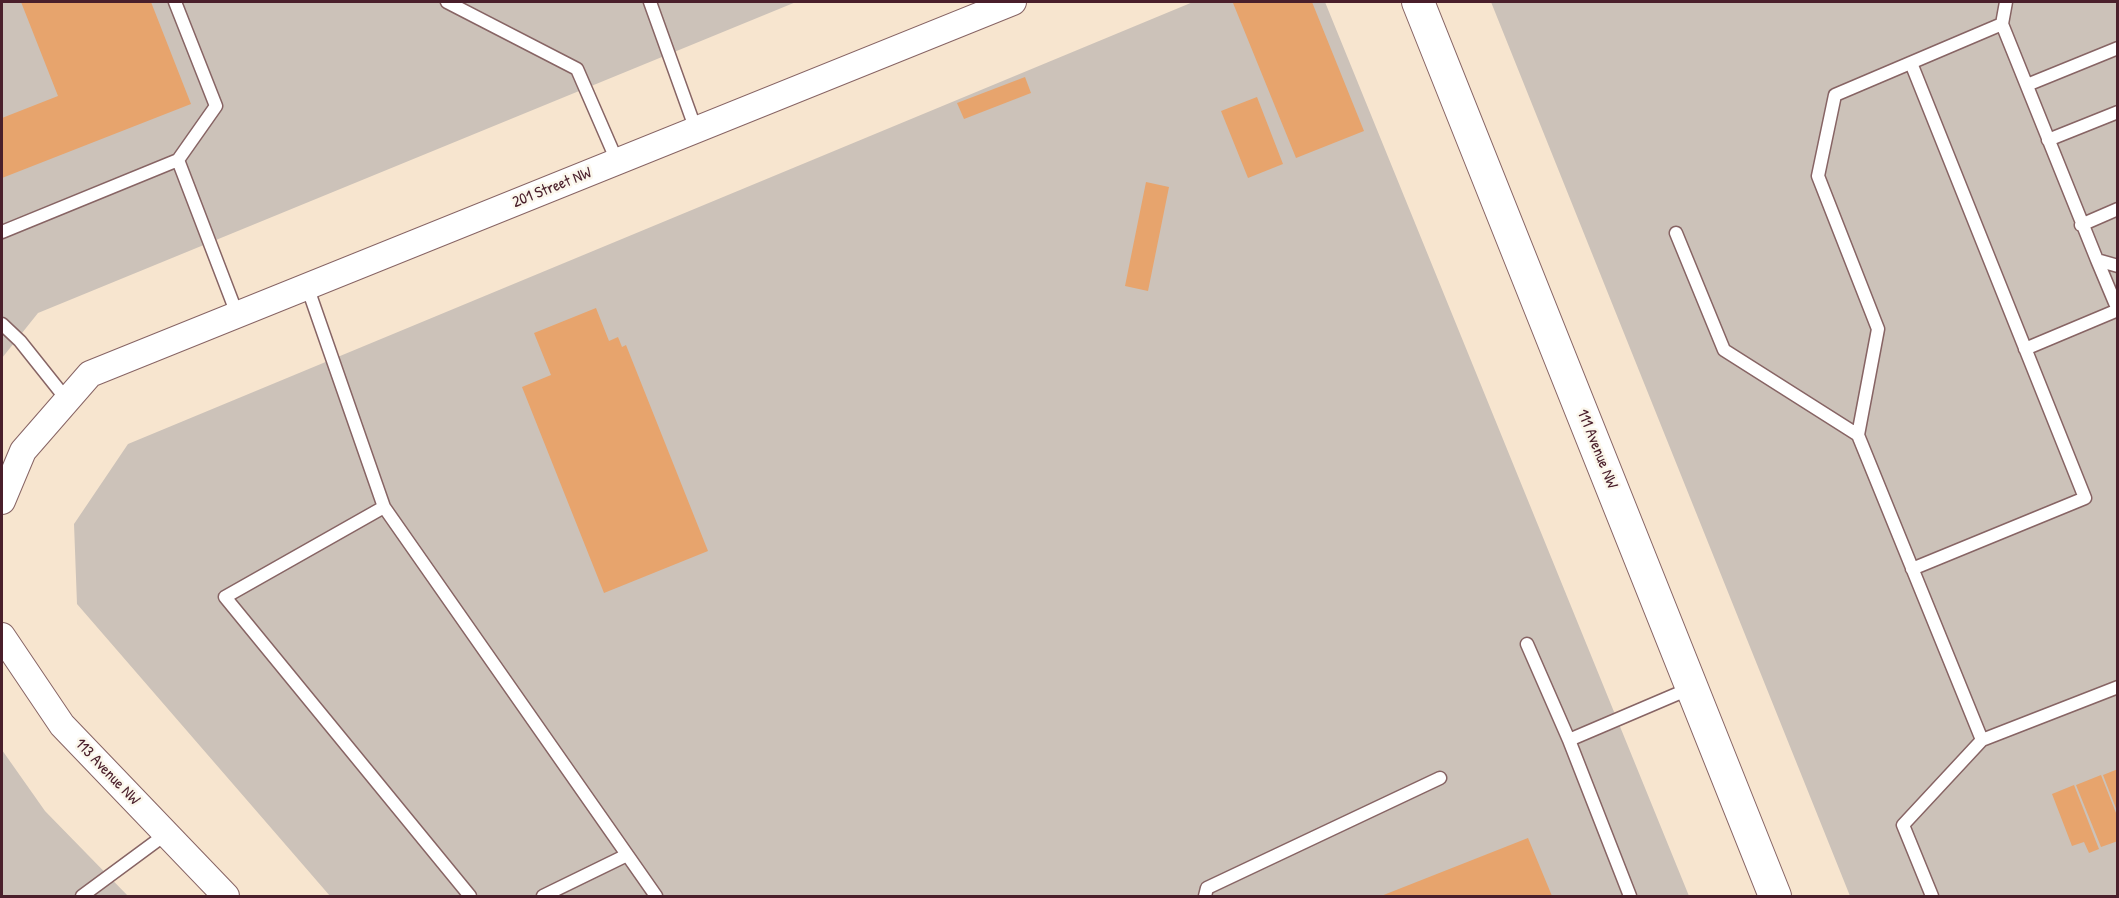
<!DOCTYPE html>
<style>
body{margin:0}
#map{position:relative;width:2119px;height:898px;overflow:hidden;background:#f7e5cf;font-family:"Patrick Hand",sans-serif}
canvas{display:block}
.frame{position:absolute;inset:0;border:3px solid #4a1f2b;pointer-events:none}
</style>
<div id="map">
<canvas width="2119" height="898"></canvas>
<div class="frame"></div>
</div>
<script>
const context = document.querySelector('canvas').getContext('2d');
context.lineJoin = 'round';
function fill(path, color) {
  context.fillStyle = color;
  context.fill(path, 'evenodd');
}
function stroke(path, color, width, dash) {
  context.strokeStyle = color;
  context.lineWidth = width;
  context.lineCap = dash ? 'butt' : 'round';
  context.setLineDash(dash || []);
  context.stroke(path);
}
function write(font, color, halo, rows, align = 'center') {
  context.font = font + ' "Patrick Hand",sans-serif';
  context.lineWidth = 5;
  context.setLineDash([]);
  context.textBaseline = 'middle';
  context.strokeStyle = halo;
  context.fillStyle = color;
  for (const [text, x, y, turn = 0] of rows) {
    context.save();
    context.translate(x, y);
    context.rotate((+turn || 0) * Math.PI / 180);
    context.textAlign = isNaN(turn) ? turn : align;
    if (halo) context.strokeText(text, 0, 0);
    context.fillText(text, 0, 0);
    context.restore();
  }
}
fill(new Path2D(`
 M2,2H796L38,313L2,358Z
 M1193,2H1325L1689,896H330L77,604L74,524L128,444Z
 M1491,2H2117V896H1850Z
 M2,750L45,811L128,896H2Z`), '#ccc2b9');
fill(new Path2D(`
 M21,2H151L191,104L2,178V118L58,96Z
 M1237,2H1312L1364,131L1296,158L1233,3Z
 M1025,77L1031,93L964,119L957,103Z
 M1257,97L1283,164L1248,178L1221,111Z
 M1146,182L1169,187L1148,291L1125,286Z
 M596,308L609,341L618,337L622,347L626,345L708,551L604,593L522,387L551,375L534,333Z
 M2118,769V811H2117L2103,775Z
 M2101,775L2118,818V841L2101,847L2076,785Z
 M2074,785L2099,849L2089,853L2084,842L2072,846L2052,794Z
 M1528,838L1552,896H1381Z`), '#e7a46d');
const service = new Path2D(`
 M175,2L216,106L178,160
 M447,2L577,69L617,161
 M650,2L696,130
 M2002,24L2006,2
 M1911,63L2085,498L1912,569
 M2027,85L2118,48
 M2048,140L2118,112
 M2081,225L2118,209
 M2,232L178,160L237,314
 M1676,233L1724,350L1858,435
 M2097,260L2118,310
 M2118,266L2097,260L2002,24L1835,95L1818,176L1878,329L1858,435L1982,740L2118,687
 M307,286L384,507
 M2,324L20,341L67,400
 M2025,349L2118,310
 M1527,644L1569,740L1691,688
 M1569,740L1630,896
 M82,896L166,834
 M470,896L225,597L384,507L656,896
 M543,896L627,855
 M1205,896L1207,888L1440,778
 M1932,896L1903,825L1982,740`);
const minor = new Path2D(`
 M2,501L23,451L90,374L1013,2
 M2,636L62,725L226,896`);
const tertiary = new Path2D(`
 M1418,2L1775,896`);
stroke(service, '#876464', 15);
stroke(minor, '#876464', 28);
stroke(tertiary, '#876464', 34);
stroke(service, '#fff', 12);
stroke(minor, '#fff', 26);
stroke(tertiary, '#fff', 32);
write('16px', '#4a1f2b', '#fbf7ec', [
 ["201 Street NW",552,188,-22],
 ["111 Avenue NW",1597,449,68],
 ["113 Avenue NW",107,772,46]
]);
</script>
